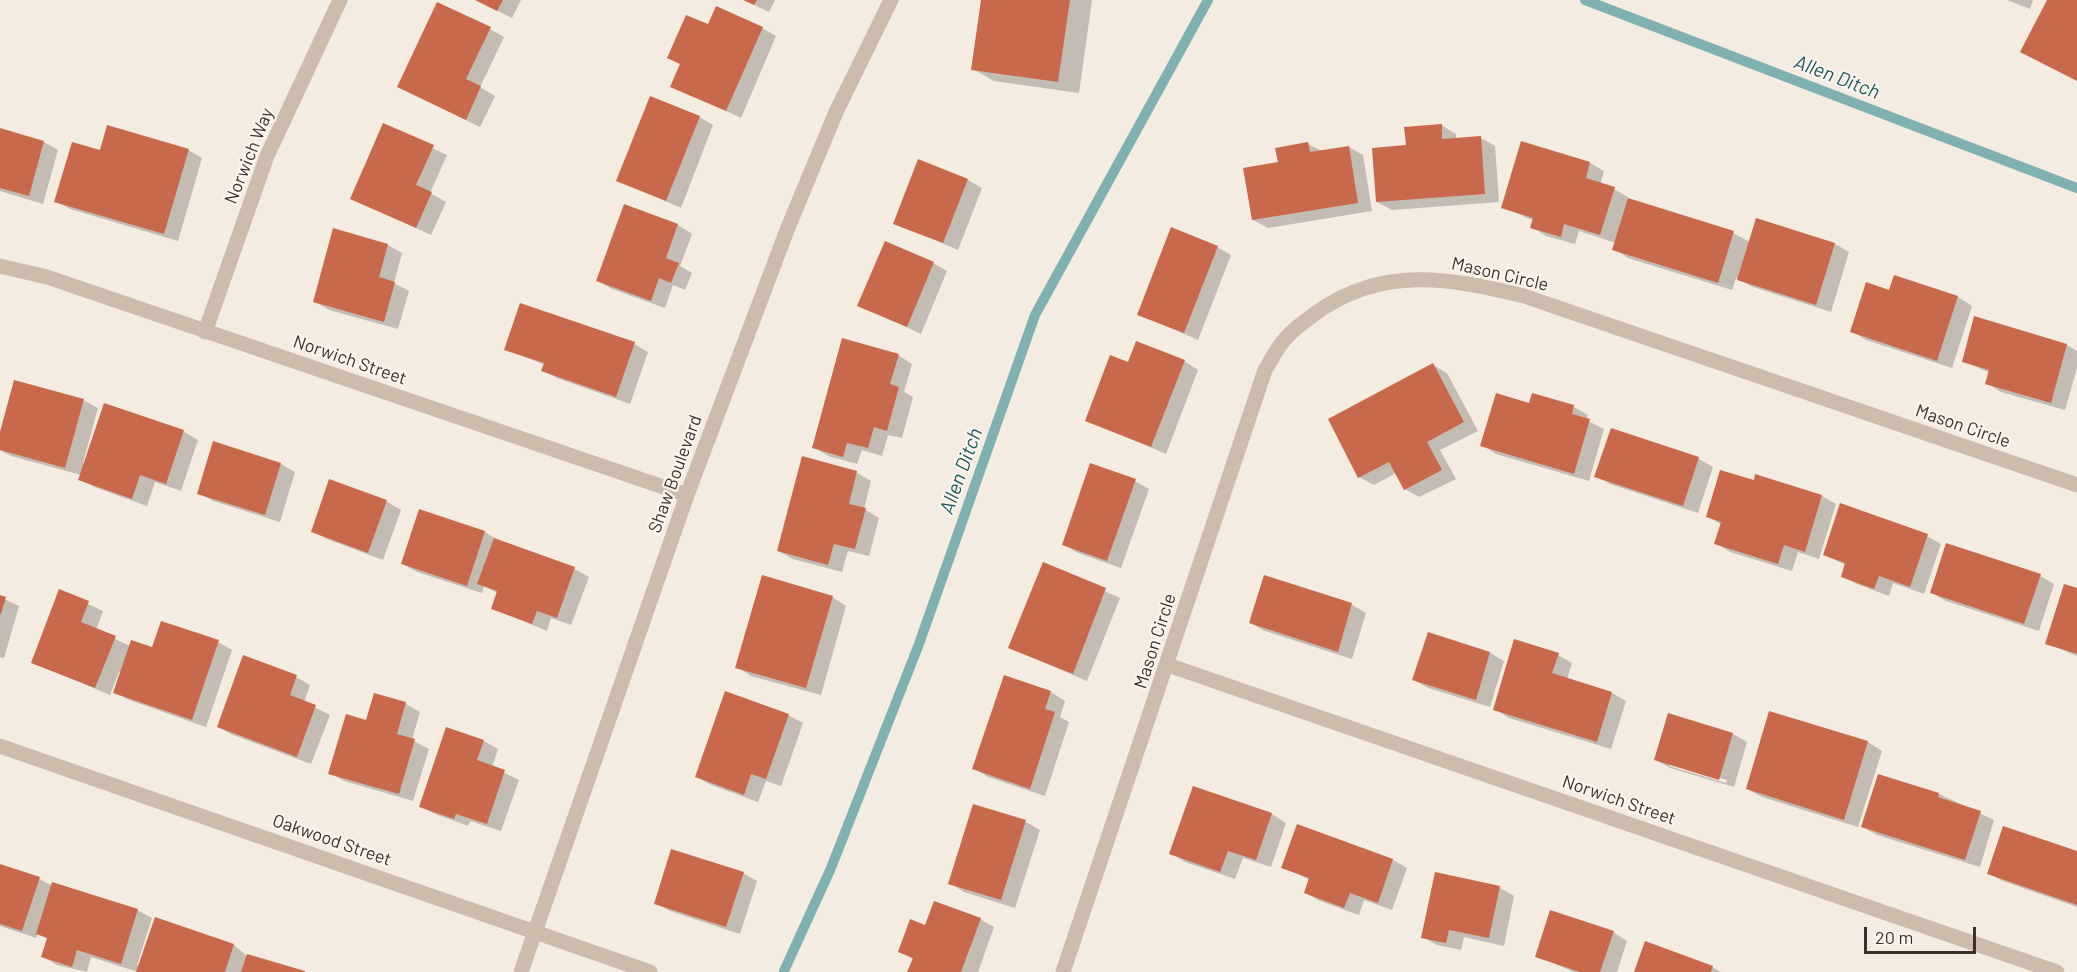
<!DOCTYPE html>
<style>
body{margin:0}
#map{position:relative;width:2077px;height:972px;overflow:hidden;background:#f4ebe1;font-family:Barlow,sans-serif}
canvas{display:block}
.scale{position:absolute;left:1864px;top:927px;width:112px;height:27px;box-sizing:border-box;border:3px solid #3b302b;border-top:0;padding-left:8px;font-size:18px;line-height:21px;white-space:nowrap;color:#3b302b;-webkit-text-stroke:4px #fbf5ee;paint-order:stroke}
</style>
<div id="map">
<canvas width="2077" height="972"></canvas>
<div class="scale">20 m</div>
</div>
<script>
const context = document.querySelector('canvas').getContext('2d');
context.lineJoin = 'round';
function fill(path, color) {
  context.fillStyle = color;
  context.fill(path, 'evenodd');
}
function stroke(path, color, width, dash) {
  context.strokeStyle = color;
  context.lineWidth = width;
  context.lineCap = dash ? 'butt' : 'round';
  context.setLineDash(dash || []);
  context.stroke(path);
}
function write(font, color, halo, rows, align = 'center') {
  context.font = font + ' Barlow,sans-serif';
  context.lineWidth = 4.5;
  context.setLineDash([]);
  context.textBaseline = 'middle';
  context.strokeStyle = halo;
  context.fillStyle = color;
  for (const [text, x, y, turn = 0] of rows) {
    context.save();
    context.translate(x, y);
    context.rotate((+turn || 0) * Math.PI / 180);
    context.textAlign = isNaN(turn) ? turn : align;
    if (halo) context.strokeText(text, 0, 0);
    context.fillText(text, 0, 0);
    context.restore();
  }
}
fill(new Path2D(`
 M476,0H521L512,18Z
 M744,0H775L769,12Z
 M983,0H1092L1079,93L994,81L973,69Z
 M2007,0H2033L2030,9Z
 M709,26L762,28L776,36L741,118L672,86Z
 M490,29L504,37L480,87L495,96L480,127L399,87Z
 M699,117L713,125L681,208L618,180Z
 M384,125L447,155L430,193L446,202L431,235L352,198Z
 M1441,125L1456,134V139L1481,138L1495,146L1499,202L1392,210L1377,202L1408,147Z
 M0,130L44,142L58,150L43,204L0,191Z
 M1308,144L1322,151L1349,147L1363,155L1372,211L1268,228L1253,220Z
 M188,150L202,158L178,241L70,209L56,201L101,152Z
 M1590,163L1604,171L1600,185L1614,189L1628,197V200L1733,233L1750,242L1757,219L1835,244L1849,252L1831,312L1753,287L1736,278L1732,290L1628,258L1614,249L1616,243L1579,231L1575,244L1546,236L1532,227L1534,221L1503,207Z
 M968,180L982,188L958,250L895,223Z
 M625,206L678,225L692,234L680,266L692,273L685,290L673,285L665,308L612,289L598,281Z
 M334,230L388,245L402,253L394,283L409,291L398,329L329,310L315,302Z
 M1217,247L1231,255L1198,340L1139,314Z
 M933,263L947,271L921,334L859,305Z
 M1890,291L1958,297L1972,306L1952,368L1866,340L1852,331Z
 M1975,318L2067,345L2077,351V368L2065,410L2001,392L1987,383L1990,373L1963,361Z
 M634,344L648,352L630,404L557,378L543,370L545,365L506,349Z
 M898,355L912,364L904,392L913,397L902,438L888,435L882,456L862,450L857,464L828,456L814,447Z
 M1184,361L1198,370L1166,454L1087,420L1129,364Z
 M1433,365L1447,373L1478,431L1440,450L1456,479L1419,497L1405,489L1396,473L1374,485L1359,477Z
 M1533,395L1574,407L1588,415L1586,420L1604,429L1589,481L1496,454L1482,445L1530,405Z
 M83,400L98,408L83,463L85,464L105,405L184,432L198,440L181,491L155,482L147,506L94,487L80,479L81,475L11,456L0,450V438Z
 M1612,430L1699,459L1713,467L1698,513L1610,484L1596,476Z
 M214,443L281,464L295,472L280,522L213,501L199,493Z
 M803,458L857,473L871,481L864,509L879,518L869,556L848,551L842,572L793,559L778,551Z
 M1756,476L1822,496L1836,504L1819,559L1798,552L1792,571L1730,552L1716,543L1722,525L1707,516L1755,482Z
 M1135,481L1149,489L1121,568L1078,553L1063,544Z
 M386,501L401,510L383,560L327,539L312,531Z
 M420,511L485,532L499,541L575,569L589,577L571,625L551,618L547,631L492,608L498,593L484,586L482,593L417,572L403,564Z
 M1927,536L1941,544L1924,594L1893,583L1889,596L1857,584L1842,576L1846,565L1824,555Z
 M1043,564L1120,598L1087,681L1010,648Z
 M2040,576L2054,584L2039,631L1946,601L1932,593Z
 M1265,577L1352,605L1366,613L1352,659L1265,631L1250,623Z
 M2077,590V656L2047,643Z
 M60,591L103,611L96,630L130,646L153,649L218,642L232,650L206,727L129,700L115,692L121,673L119,672L110,695L33,662Z
 M0,597L19,606L4,658L0,657Z
 M832,597L846,606L821,695L751,676L737,667Z
 M1429,634L1490,653L1504,661L1490,707L1428,688L1414,680Z
 M1558,655L1572,663L1567,679L1612,693L1626,701L1611,749L1509,718L1495,709Z
 M296,677L310,685L304,702L330,715L311,764L233,735L218,727Z
 M1051,692L1065,701L1060,717L1069,722L1045,796L988,777L974,768Z
 M375,695L406,704L420,712L412,740L429,749L413,801L344,781L330,773L367,722Z
 M1770,712L1868,742L1882,751L1858,827L1762,797L1747,789Z
 M788,715L803,723L781,786L766,781L758,802L711,785L697,777Z
 M447,728L484,741L498,749L492,767L519,780L501,831L470,821L468,826L435,814L420,806Z
 M1733,734L1747,742L1734,787L1670,768L1656,760ZM1669,763L1727,780L1726,783L1669,766Z
 M1879,776L1939,794L1994,820L1980,867L1877,835L1863,827Z
 M1194,787L1272,814L1286,823L1271,867L1243,858L1235,879L1185,862L1171,853Z
 M974,806L1026,822L1040,830L1015,908L964,892L950,883Z
 M1298,826L1393,860L1407,868L1392,910L1364,900L1359,915L1320,901L1306,893L1310,880L1283,867Z
 M2077,853V907L2003,881L1988,873Z
 M0,866L39,879L53,886L137,910L152,918L137,965H140L156,919L234,945L247,956L302,972H138L91,957L87,972L57,965L42,956L48,939L38,933L36,938L0,926Z
 M743,873L757,881L740,934L670,911L656,903Z
 M1436,874L1500,888L1514,896L1504,946L1464,937L1461,950L1437,945L1423,937Z
 M980,919L994,927L978,972H909L914,960L899,951L926,927Z
 M1613,932L1627,941L1617,972H1574L1536,956Z
 M1712,967L1721,972H1635Z`), '#0003');
stroke(new Path2D(`
 M1585,0L2077,188
 M784,971L831,868L919,644L1035,315L1208,0`), '#7fb0b2', 10);
fill(new Path2D(`
 M475,0H503L497,11Z
 M743,0H757L754,5Z
 M981,0H1070L1058,82L971,70Z
 M2047,0H2077V81L2020,52Z
 M437,2L491,27L466,79L481,86L466,120L397,87Z
 M716,6L763,27L726,111L670,87L680,64L667,58L686,15L708,24Z
 M650,96L700,116L666,201L616,181Z
 M383,123L434,145L416,185L432,192L416,228L350,199Z
 M1442,124V139L1481,136L1485,194L1376,202L1372,148L1406,145L1404,127Z
 M107,125L189,149L164,234L54,202L72,142L100,150Z
 M0,128L44,141L29,196L0,188Z
 M1521,141L1590,162L1586,178L1615,187L1600,235L1564,224L1561,237L1530,228L1533,218L1501,208Z
 M1308,142L1310,152L1349,146L1358,203L1252,220L1243,168L1278,162L1275,148Z
 M918,159L968,179L943,243L893,224Z
 M1628,198L1734,231L1718,283L1612,250Z
 M624,204L678,224L666,258L679,263L671,283L659,278L651,301L596,281Z
 M1756,218L1835,243L1816,305L1737,280Z
 M1171,227L1218,246L1184,333L1137,315Z
 M333,228L388,244L379,277L395,282L384,322L313,302Z
 M885,241L934,262L907,327L857,306Z
 M1894,275L1958,296L1937,361L1850,332L1866,282L1889,290Z
 M520,303L635,342L616,397L541,371L544,363L504,350Z
 M1974,316L2067,344L2051,403L1985,384L1989,370L1962,362Z
 M842,338L899,354L890,384L899,387L887,431L874,427L868,448L847,443L843,457L812,448Z
 M1136,341L1185,360L1151,447L1085,421L1110,355L1128,362Z
 M1433,363L1464,422L1427,442L1442,470L1404,490L1389,462L1358,478L1328,419Z
 M14,380L84,399L65,468L0,450V432Z
 M1496,393L1529,403L1532,393L1574,405L1572,414L1590,419L1574,474L1480,446Z
 M104,403L184,430L166,484L140,475L132,499L78,480Z
 M1611,428L1699,457L1683,506L1594,477Z
 M213,441L281,463L265,515L197,494Z
 M802,456L857,471L849,504L866,508L855,549L834,544L828,565L777,551Z
 M1090,463L1136,479L1107,561L1062,545Z
 M1720,470L1754,480L1755,474L1822,495L1805,552L1784,545L1778,564L1714,544L1721,522L1706,517Z
 M329,479L387,500L368,553L311,532Z
 M1840,503L1928,534L1910,587L1879,576L1874,589L1841,577L1845,563L1823,555Z
 M419,509L485,531L467,586L401,564Z
 M494,538L575,567L557,618L537,611L532,624L491,609L497,591L477,584Z
 M1946,543L2041,574L2024,624L1930,593Z
 M1043,562L1106,588L1073,674L1008,648Z
 M762,575L833,596L806,688L735,668Z
 M1264,575L1352,603L1338,652L1249,623Z
 M2064,584L2077,588V654L2045,644Z
 M59,589L89,601L81,622L116,636L95,688L31,663Z
 M0,595L6,597L1,614H0Z
 M161,621L219,640L192,720L113,693L131,640L152,647Z
 M1428,632L1490,652L1476,700L1412,680Z
 M1514,639L1559,653L1552,673L1612,692L1597,742L1493,710Z
 M243,655L297,675L290,695L316,705L297,757L217,727Z
 M1004,675L1051,691L1045,709L1055,712L1030,789L972,769Z
 M725,691L789,714L766,779L751,774L744,795L695,777Z
 M374,693L406,702L397,734L415,739L399,794L328,774L346,714L366,720Z
 M1769,711L1868,741L1844,820L1746,789Z
 M1668,713L1733,733L1719,780L1654,760Z
 M446,727L484,740L477,760L505,770L487,824L456,814L454,819L419,807Z
 M1878,774L1939,793L1938,797L1981,811L1965,860L1861,827Z
 M1193,786L1272,813L1256,860L1228,851L1220,872L1169,854Z
 M973,804L1026,820L1001,900L948,884Z
 M1297,824L1393,859L1378,903L1350,893L1344,908L1304,893L1309,878L1281,868Z
 M2003,826L2077,851V905L1987,874Z
 M671,849L744,872L726,927L654,904Z
 M0,864L40,877L22,931L0,924Z
 M1435,872L1500,886L1489,938L1449,930L1446,943L1421,938Z
 M52,882L138,909L121,964L77,950L72,967L41,957L47,938L36,934Z
 M934,901L981,918L961,972H907L913,958L898,952L910,919L925,925Z
 M1550,910L1614,931L1600,972H1580L1535,957Z
 M155,917L234,944L225,972H136Z
 M1645,941L1713,966L1711,972H1634Z
 M247,954L305,971V972H241Z`), '#c8694b');
stroke(new Path2D(`
 M0,266L47,277L687,495
 M205,332L267,156L340,0
 M1168,665L2057,972
 M0,746L650,972
 M521,972L687,495L787,230L836,112L891,0
 M1063,972L1265,370C1271,360 1277,348 1285,339C1293,329 1305,321 1316,313C1382,265 1451,278 1524,296L2077,485`), '#cdbbac', 15);
write('18px', '#3b302b', '#fbf5ee', [
 ["Norwich Way",249,156,-68],
 ["Mason Circle",1500,274,13],
 ["Norwich Street",350,360,19],
 ["Mason Circle",1963,426,19],
 ["Shaw Boulevard",675,474,-70],
 ["Mason Circle",1155,641,-72],
 ["Norwich Street",1619,800,19],
 ["Oakwood Street",332,840,19]
]);
write('italic 20px', '#1f5a5e', '#fbf5ee', [
 ["Allen Ditch",1837,77,21],
 ["Allen Ditch",961,471,-70]
]);
</script>
